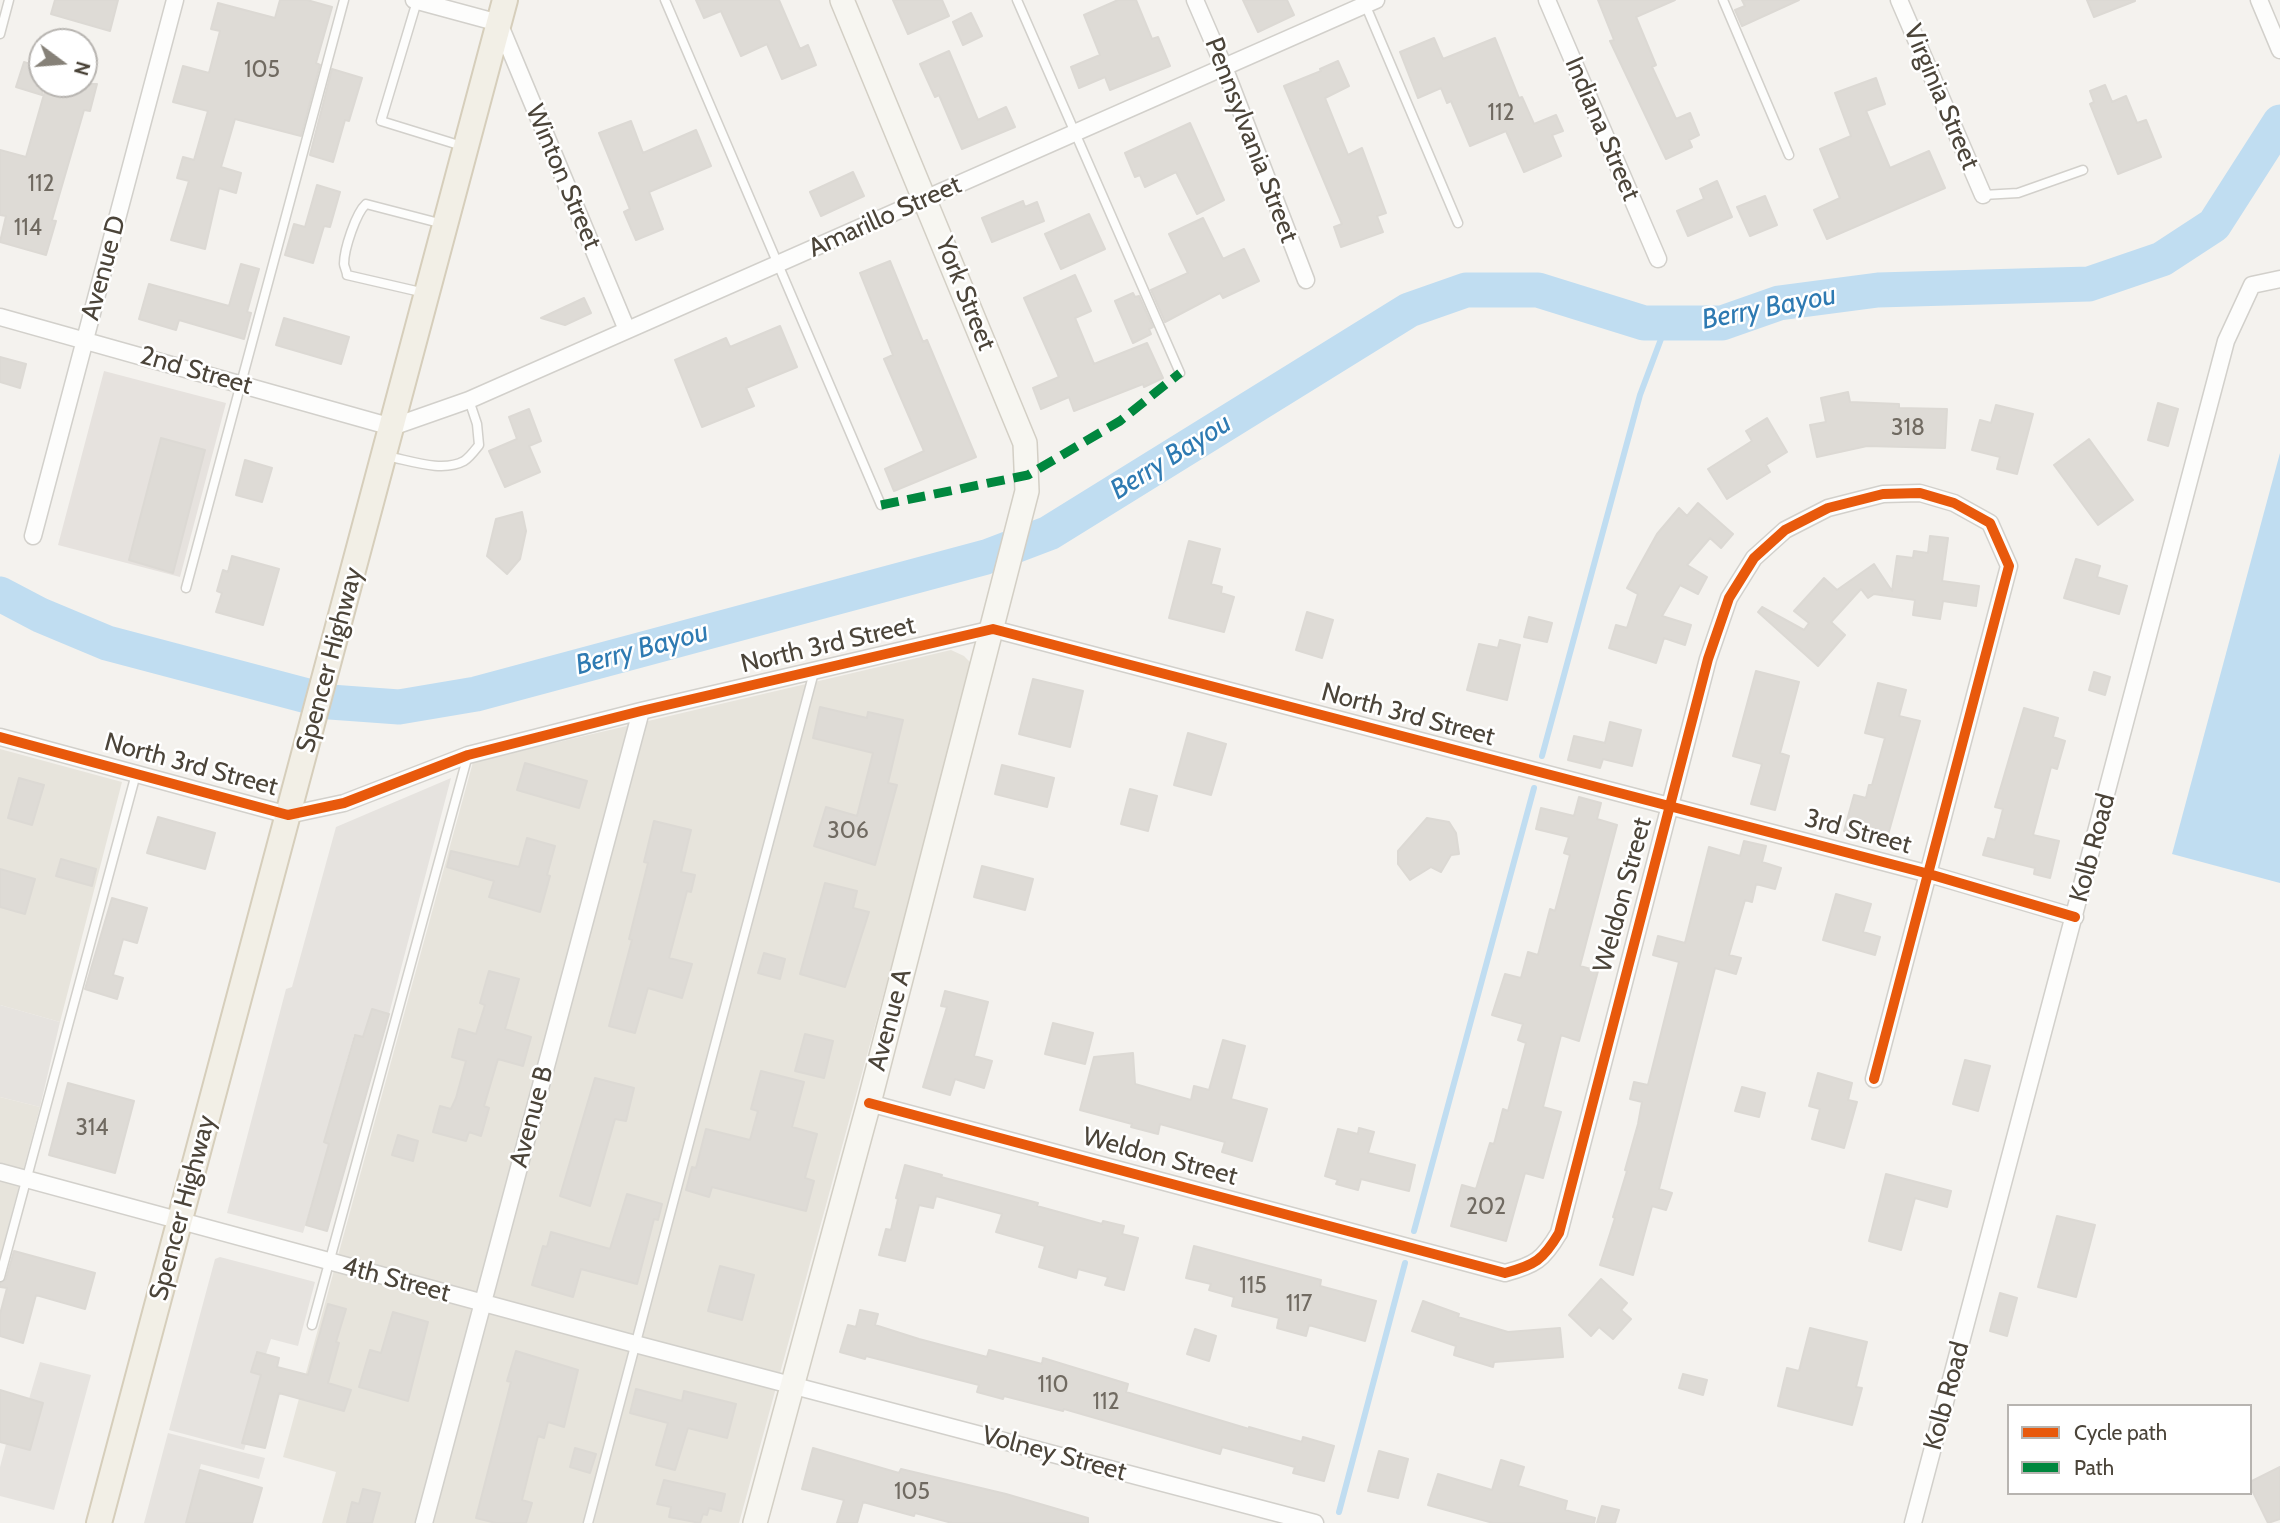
<!DOCTYPE html>
<style>
body{margin:0}
#map{position:relative;width:2280px;height:1523px;overflow:hidden;background:#f4f2ee;font-family:Cabin,sans-serif}
canvas{display:block}
.legend{position:absolute;left:2007px;top:1404px;width:245px;height:91px;box-sizing:border-box;background:#fff;border:2px solid #b7b4b0;margin:0;padding:9px 12px;list-style:none;font-size:21px;color:#4b4439}
.legend li{display:flex;align-items:center;gap:14px;height:35px}
.legend b{width:35px;border:2px solid #b7b4b0}
.north{position:absolute;left:28px;top:28px;width:70px;height:70px;box-sizing:border-box;background:#fff;border:2px solid #b7b4b0;border-radius:50%;rotate:106deg;font-size:19px;font-weight:700;line-height:28px;text-align:center;color:#4b4439}
.north::after{content:'';display:block;margin:auto;width:24px;height:32px;background:#868178;clip-path:polygon(50% 0,100% 100%,50% 72%,0 100%)}
</style>
<div id="map">
<canvas width="2280" height="1523"></canvas>
<ul class="legend">
<li><b style="height:9px;background:#e8590c"></b>Cycle path</li>
<li><b style="height:9px;background:#00873e"></b>Path</li>
</ul>
<div class="north">N</div>
</div>
<script>
const context = document.querySelector('canvas').getContext('2d');
context.lineJoin = 'round';
function fill(path, color) {
  context.fillStyle = color;
  context.fill(path, 'evenodd');
}
function stroke(path, color, width, dash) {
  context.strokeStyle = color;
  context.lineWidth = width;
  context.lineCap = dash ? 'butt' : 'round';
  context.setLineDash(dash || []);
  context.stroke(path);
}
function write(font, color, halo, rows, align = 'center') {
  context.font = font + ' Cabin,sans-serif';
  context.lineWidth = 5;
  context.setLineDash([]);
  context.textBaseline = 'middle';
  context.strokeStyle = halo;
  context.fillStyle = color;
  for (const [text, x, y, turn = 0] of rows) {
    context.save();
    context.translate(x, y);
    context.rotate((+turn || 0) * Math.PI / 180);
    context.textAlign = isNaN(turn) ? turn : align;
    if (halo) context.strokeText(text, 0, 0);
    context.fillText(text, 0, 0);
    context.restore();
  }
}
fill(new Path2D(`
 M951,650L964,656L970,662L972,671L739,1523H322L336,1472L283,1457L473,762Z
 M0,749L122,782L60,1022L0,1005Z
 M0,1097L40,1107L0,1258Z`), '#e7e4dc');
fill(new Path2D(`
 M104,371L226,403L180,577L58,545Z`), '#e6e2de');
fill(new Path2D(`
 M451,778L389,1014L372,1009L363,1037L354,1035L324,1142L329,1144L303,1233L227,1213L286,989L292,987L336,827Z
 M0,1005L60,1022L40,1107L0,1097Z
 M220,1257L315,1282L298,1346L271,1339L266,1354L256,1352L251,1372L261,1375L243,1442L246,1444L244,1450L169,1430L215,1259Z
 M40,1362L91,1375L54,1510L0,1496V1467L6,1444L30,1450L43,1403L29,1399Z
 M168,1433L265,1458L259,1479L201,1464L186,1523H144Z`), '#e6e3df');
fill(new Path2D(`
 M2280,453V883L2172,854Z`), '#c0ddf1');
stroke(new Path2D(`
 M1542,756L1640,395L1667,323
 M1414,1231L1534,788
 M1339,1512L1405,1263`), '#c0ddf1', 6);
stroke(new Path2D(`
 M0,594L40,615L107,643L330,702L399,707L476,694L986,557L1049,533L1409,310L1466,290H1538L1644,323H1722L1779,303L1878,290L2089,284L2162,259L2214,225L2280,122`), '#c0ddf1', 35);
const building = new Path2D(`
 M55,0H118L110,31L51,14Z
 M280,0H307L332,7L316,63L320,65L301,136L235,119L221,167L241,173L236,193L219,188L205,249L171,240L189,181L177,178L183,157L194,160L208,111L173,102L183,66L209,73L220,31L211,29L218,3L275,18Z
 M696,0H779L800,49L808,45L816,65L782,79L767,44L741,56L721,11L704,18Z
 M893,0H942L949,16L908,34Z
 M1118,0H1136L1152,39L1158,37L1170,66L1110,90L1105,77L1079,88L1071,67L1100,55L1084,15Z
 M1243,0H1287L1294,15L1258,32Z
 M1598,0H1675L1636,17L1656,65L1652,67L1676,119L1690,113L1699,135L1689,140L1692,147L1666,159L1610,41L1614,40Z
 M1742,0H1799L1742,26L1735,10L1745,6Z
 M2087,0H2135V1L2094,17Z
 M971,13L982,36L963,45L953,22Z
 M1434,38L1443,59L1495,38L1519,98L1522,97L1534,124L1556,115L1563,131L1552,135L1561,156L1524,172L1506,131L1470,146L1451,101L1447,103L1441,88L1418,98L1400,52Z
 M949,51L978,120L1006,107L1015,127L962,149L939,95L935,97L920,64Z
 M1338,61L1349,86L1325,98L1348,155L1362,148L1386,213L1377,216L1383,232L1341,247L1334,227L1342,224L1284,86L1321,71L1320,69Z
 M24,62L42,68V95L16,87Z
 M332,69L362,78L349,121L345,120L333,162L310,155Z
 M1876,78L1885,104L1866,111L1890,168L1929,151L1945,188L1827,239L1814,210L1840,198L1820,149L1851,136L1835,93Z
 M47,84H97L90,111L84,110L52,220L56,221L46,255L0,242L6,216L0,215V150L26,157Z
 M2105,85L2112,102L2126,96L2137,123L2146,120L2161,157L2118,174L2090,104L2094,102L2090,91Z
 M631,121L643,153L696,130L711,166L649,192L663,229L636,240L624,212L630,209L599,133Z
 M1190,123L1224,200L1197,214L1176,172L1145,187L1140,175L1135,177L1125,153Z
 M853,172L864,196L821,216L810,192Z
 M1717,181L1732,217L1688,236L1677,211L1704,199L1700,189Z
 M317,185L340,192L330,227L324,226L313,263L285,255L294,224L305,227Z
 M1765,196L1777,225L1750,236L1737,207Z
 M1023,201L1025,207L1037,202L1044,221L992,242L982,218Z
 M1089,214L1105,249L1061,269L1045,234Z
 M1203,218L1223,259L1244,249L1259,281L1223,298L1220,293L1165,322L1151,290L1188,273L1169,234Z
 M890,261L923,342L927,340L976,457L894,491L885,469L924,451L884,359L893,355L860,273Z
 M241,264L259,269L247,312L251,313L244,339L179,320L176,330L139,319L149,284L229,306Z
 M1075,275L1091,311L1075,318L1094,364L1147,343L1163,378L1144,387L1143,384L1074,411L1069,397L1041,409L1033,388L1059,377L1024,298Z
 M1133,293L1135,297L1139,296L1153,327L1149,329L1151,334L1133,343L1115,301Z
 M584,298L591,313L565,325L541,318Z
 M284,318L349,337L341,364L276,345Z
 M780,326L797,367L746,388L754,406L702,427L675,360L726,338L730,347Z
 M0,357L26,364L20,388L0,382Z
 M1848,392L1850,402L1899,404V408L1947,409L1945,448L1867,446L1817,457L1810,425L1826,422L1821,398Z
 M2158,403L2178,409L2168,446L2148,440Z
 M1996,405L2033,414L2017,474L1997,469L2000,457L1972,450L1980,420L1991,423Z
 M529,409L541,441L529,446L540,472L505,487L489,451L517,439L509,417Z
 M1767,418L1787,452L1766,465L1770,472L1727,499L1708,469L1752,441L1746,431Z
 M161,438L205,450L173,573L129,560Z
 M2089,439L2133,500L2098,525L2054,465Z
 M245,460L272,468L262,502L236,495Z
 M1698,503L1733,534L1721,548L1710,538L1687,565L1707,577L1698,594L1680,585L1662,616L1691,625L1685,645L1664,638L1656,663L1609,648L1616,625L1627,628L1638,594L1627,588L1657,534L1679,508L1687,516Z
 M522,512L526,531L520,559L507,574L487,556L496,519Z
 M1930,536L1948,538L1942,581L1979,586L1976,606L1943,601L1940,619L1913,615L1915,600L1874,594L1868,598L1861,589L1831,622L1845,635L1818,666L1758,612L1762,607L1804,630L1809,623L1794,611L1824,578L1837,590L1874,564L1892,591L1897,556L1913,558L1914,551L1928,553Z
 M1189,541L1220,549L1211,584L1222,587L1221,593L1234,597L1224,632L1169,618Z
 M232,556L279,569L263,625L216,612L222,593L217,591L223,570L228,572Z
 M2076,559L2100,566L2097,577L2127,586L2119,614L2064,598Z
 M1307,612L1333,620L1322,658L1296,650Z
 M1529,617L1552,623L1547,642L1524,637Z
 M1500,640L1520,645L1507,700L1467,690L1479,644L1498,648Z
 M1756,671L1799,682L1780,753L1789,756L1775,810L1751,804L1762,764L1733,756Z
 M2094,672L2110,677L2105,695L2089,690Z
 M1033,679L1083,691L1070,747L1019,734Z
 M1878,683L1906,690L1899,716L1920,721L1886,842L1844,831L1854,795L1866,798L1869,785H1872L1885,738L1865,733Z
 M820,707L867,718L868,712L903,720L888,783L897,785L875,865L814,846L826,807L857,816L873,753L813,738Z
 M2024,708L2058,718L2053,737L2065,741L2057,769L2051,767L2033,835L2059,841L2050,878L2034,874L2035,868L1983,855L1988,838L1995,840L2003,809L1995,807Z
 M1610,722L1641,730L1632,766L1603,759L1600,768L1568,760L1574,736L1605,743Z
 M1188,733L1226,744L1211,795L1174,785Z
 M525,763L587,781L579,808L517,790Z
 M1002,765L1054,778L1047,807L995,794Z
 M19,778L44,785L32,825L8,818Z
 M1130,789L1157,796L1148,831L1121,824Z
 M1579,797L1601,803L1597,819L1617,825L1580,966L1598,971L1579,1041L1561,1035L1543,1107L1561,1112L1543,1178L1525,1173L1506,1241L1451,1226L1462,1185L1476,1189L1490,1143L1494,1144L1503,1109L1508,1111L1526,1043L1518,1040L1523,1024L1492,1015L1505,974L1521,978L1528,952L1538,955L1550,909L1555,911L1570,855L1564,853L1569,837L1536,829L1541,808L1574,816Z
 M158,817L215,833L205,869L147,853Z
 M1427,818L1449,822L1456,833L1459,854L1451,855L1441,872L1431,867L1410,880L1398,864V851Z
 M654,821L691,830L681,872L695,875L691,892L687,891L669,958L692,964L682,998L648,988L635,1033L609,1026L632,940L629,939L648,863L644,862Z
 M527,838L555,846L547,875L550,876L540,912L489,897L494,881L447,867L451,851L519,867Z
 M1744,841L1766,846L1762,862L1781,868L1775,889L1756,884L1752,902L1745,900L1729,955L1741,958L1736,974L1715,968L1659,1189L1672,1193L1666,1210L1652,1206L1633,1275L1600,1265L1615,1218L1613,1217L1627,1171L1625,1170L1638,1124L1642,1102L1630,1099L1634,1082L1648,1085L1679,962L1653,955L1658,936L1685,943L1709,847L1740,856Z
 M61,859L96,869L92,886L56,876Z
 M982,866L1033,879L1025,910L974,897Z
 M0,869L35,879L25,914L0,907Z
 M825,883L857,891L853,908L869,912L845,987L800,974Z
 M1836,894L1871,904L1863,932L1880,937L1875,955L1823,940Z
 M112,898L147,908L137,943L123,939L113,975L123,978L117,999L85,989Z
 M764,953L785,959L780,979L758,973Z
 M489,971L519,979L505,1029L531,1037L523,1066L498,1059L484,1106L489,1108L481,1136L469,1132L466,1141L433,1132L440,1106L451,1109L456,1098L466,1061L452,1057L459,1029L476,1034L485,1005L480,1003Z
 M945,991L988,1002L974,1056L992,1061L984,1088L955,1079L950,1095L923,1087L947,1007L941,1006Z
 M372,1009L389,1014L327,1231L306,1225L329,1144L324,1142L355,1035L363,1037Z
 M1053,1023L1093,1033L1085,1064L1045,1054Z
 M805,1034L833,1041L824,1078L795,1071Z
 M1223,1040L1245,1046L1231,1099L1267,1109L1252,1161L1222,1152L1225,1142L1160,1124L1158,1134L1131,1127L1132,1124L1080,1110L1094,1057L1133,1053L1135,1084L1191,1100L1194,1086L1209,1090Z
 M1965,1060L1990,1066L1978,1111L1953,1104Z
 M761,1071L804,1082L792,1127L817,1134L805,1178L814,1181L806,1211L712,1187L709,1197L686,1190L692,1167L696,1168L706,1129L750,1140L758,1111L751,1109Z
 M1818,1073L1852,1083L1848,1100L1857,1102L1844,1148L1812,1139L1820,1109L1809,1106Z
 M595,1078L634,1088L626,1121L615,1119L590,1206L560,1196Z
 M68,1083L134,1101L115,1173L49,1155Z
 M1742,1087L1765,1093L1759,1117L1735,1111Z
 M1359,1128L1374,1132L1368,1153L1415,1165L1409,1191L1361,1179L1358,1190L1336,1184L1338,1180L1325,1176L1338,1129L1358,1134Z
 M398,1135L418,1141L413,1161L392,1155Z
 M905,1165L942,1175L941,1177L1038,1203L1037,1206L1102,1224L1103,1221L1124,1226L1122,1234L1138,1238L1124,1290L1105,1285L1108,1277L1078,1269L1076,1278L1039,1267L1045,1246L996,1232L1002,1214L936,1196L933,1208L919,1205L905,1261L879,1255L886,1229L891,1230L898,1199L896,1198Z
 M1886,1174L1951,1191L1947,1207L1915,1198L1901,1250L1869,1241Z
 M627,1194L662,1204L658,1220L654,1219L637,1284L581,1269L573,1297L532,1285L543,1246L547,1247L551,1232L610,1249Z
 M2057,1216L2095,1225L2076,1297L2038,1287Z
 M1194,1246L1321,1280L1320,1286L1376,1301L1365,1341L1309,1325L1306,1336L1277,1328L1279,1318L1232,1306L1234,1297L1209,1290L1211,1284L1186,1278Z
 M14,1251L95,1273L85,1309L36,1295L23,1343L0,1336V1314L7,1288L0,1287V1283L6,1279Z
 M720,1266L754,1275L742,1320L708,1311Z
 M1601,1279L1627,1303L1621,1310L1631,1319L1613,1339L1599,1327L1591,1336L1569,1315Z
 M2000,1293L2017,1298L2007,1336L1990,1331Z
 M1423,1301L1459,1314L1458,1317L1508,1332L1560,1328L1563,1357L1494,1362L1493,1367L1454,1355L1456,1346L1412,1331Z
 M328,1304L346,1309L336,1342L339,1343L328,1383L351,1390L344,1411L279,1393L265,1448L242,1443L261,1375L251,1372L257,1352L279,1358L277,1367L308,1375Z
 M860,1310L878,1314L875,1325L919,1339L987,1357L989,1350L1042,1364L1043,1358L1128,1384L1126,1392L1249,1429V1427L1302,1442L1303,1437L1334,1446L1324,1481L1293,1473L1295,1467L1222,1447L1220,1454L1064,1409L1063,1411L1004,1396L1003,1399L977,1392L979,1385L866,1356L865,1359L840,1352L848,1325L856,1327Z
 M393,1312L428,1322L408,1401L359,1387L370,1350L381,1353Z
 M1810,1328L1867,1342L1856,1387L1862,1388L1852,1425L1778,1406L1787,1368L1799,1371Z
 M1195,1329L1216,1336L1209,1361L1187,1354Z
 M516,1351L578,1370L564,1427L548,1422L544,1438L538,1436L522,1500L532,1503L526,1523H496L476,1518L511,1382L507,1381Z
 M1683,1374L1707,1380L1703,1395L1679,1388Z
 M636,1389L682,1401L684,1391L736,1404L727,1438L688,1428L675,1470L656,1465L668,1423L630,1413Z
 M0,1390L43,1403L30,1450L0,1442Z
 M575,1448L596,1454L590,1473L570,1467Z
 M813,1448L899,1473L901,1469L1006,1494L1088,1518V1523H952L915,1513L914,1516L863,1502L857,1523H837L844,1500L802,1489Z
 M1379,1451L1408,1459L1398,1498L1368,1491Z
 M1501,1460L1524,1467L1518,1486L1567,1501L1565,1510L1595,1518L1594,1523H1493L1428,1505L1438,1474L1492,1490Z
 M2280,1467V1519L2268,1523L2250,1486V1482Z
 M200,1470L262,1488L252,1523H186Z
 M664,1480L725,1494L721,1511L709,1508L707,1515L703,1514L700,1523L669,1517L671,1507L657,1504Z
 M363,1489L380,1493L372,1523H347L352,1502L359,1504Z
 M1602,1506L1619,1510L1615,1523H1597Z`);
fill(building, '#dedbd6');
stroke(building, '#dcd9d4', 2);
const lane = new Path2D(`
 M665,0L881,505
 M1017,0L1180,373
 M1723,0L1789,155
 M417,1L381,121L462,146
 M1365,4L1458,223
 M0,34L9,0
 M1983,195L2018,193L2083,170
 M425,293L347,275C347,272 344,266 344,264C344,249 356,213 366,204L443,224
 M386,456C409,460 442,473 464,461C470,457 475,450 479,445L477,424L469,400
 M186,588L344,0
 M0,1277L136,774
 M312,1325L468,755
 M588,1523L814,672`);
const street = new Path2D(`
 M414,0L499,23L627,330
 M1195,0L1224,67L1306,280
 M1547,0L1658,259
 M1899,0L1983,195
 M2259,0L2280,50
 M0,317L392,427L469,400L1376,0
 M33,536L175,0
 M0,737L288,815L344,803L468,755L641,711L993,629L1929,874L2075,917
 M869,1103L1505,1273C1535,1265 1543,1260 1559,1233L1708,659L1729,598L1754,558L1785,530L1828,508L1883,494L1920,493L1954,503L1990,523L2009,566L1874,1079
 M0,1172L635,1344L1315,1523
 M424,1523L641,711
 M1913,1523L2226,341L2252,285L2280,279`);
const secondary = new Path2D(`
 M755,1523L869,1103L1027,491L1025,443L842,0`);
const primary = new Path2D(`
 M99,1523L505,0`);
stroke(lane, '#d2d0cb', 11);
stroke(street, '#d2d0cb', 19);
stroke(secondary, '#d3cfc5', 26);
stroke(primary, '#d6cebb', 28);
stroke(lane, '#fdfdfc', 8);
stroke(street, '#fdfdfc', 16);
stroke(secondary, '#f7f6f1', 23);
stroke(primary, '#f2efe6', 24);
stroke(new Path2D(`
 M881,505L1028,475L1120,421L1180,373`), '#00873e', 9, [18, 9]);
stroke(new Path2D(`
 M0,737L288,815L344,803L468,755L641,711L993,629L1929,874L2075,917
 M869,1103L1505,1273C1535,1265 1543,1260 1559,1233L1708,659L1729,598L1754,558L1785,530L1828,508L1883,494L1920,493L1954,503L1990,523L2009,566L1874,1079`), '#e8590c', 10);
write('23px', '#706a61', null, [
 ["105",262,70],
 ["112",1501,113],
 ["112",41,184],
 ["114",28,228],
 ["318",1908,428],
 ["306",848,831],
 ["314",92,1128],
 ["202",1486,1207],
 ["115",1253,1286],
 ["117",1299,1304],
 ["110",1053,1385],
 ["112",1106,1402],
 ["105",912,1492]
]);
write('26px', '#4b4439', '#fff', [
 ["Virginia Street",1941,97,67],
 ["Indiana Street",1602,129,67],
 ["Pennsylvania Street",1251,140,69],
 ["Winton Street",563,177,67],
 ["Amarillo Street",885,217,-24],
 ["Avenue D",104,268,-75],
 ["York Street",965,294,68],
 ["2nd Street",196,371,16],
 ["North 3rd Street",828,645,-13],
 ["Spencer Highway",330,660,-75],
 ["North 3rd Street",1408,715,15],
 ["North 3rd Street",191,765,15],
 ["3rd Street",1858,832,15],
 ["Kolb Road",2093,848,-75],
 ["Weldon Street",1623,895,-75],
 ["Avenue A",890,1020,-75],
 ["Avenue B",532,1117,-75],
 ["Weldon Street",1160,1157,15],
 ["Spencer Highway",183,1208,-75],
 ["4th Street",396,1280,15],
 ["Kolb Road",1947,1396,-75],
 ["Volney Street",1054,1454,15]
]);
write('italic 28px', '#2e7ab2', '#fff', [
 ["Berry Bayou",1769,308,-11],
 ["Berry Bayou",1171,457,-32],
 ["Berry Bayou",642,649,-15]
]);
</script>
